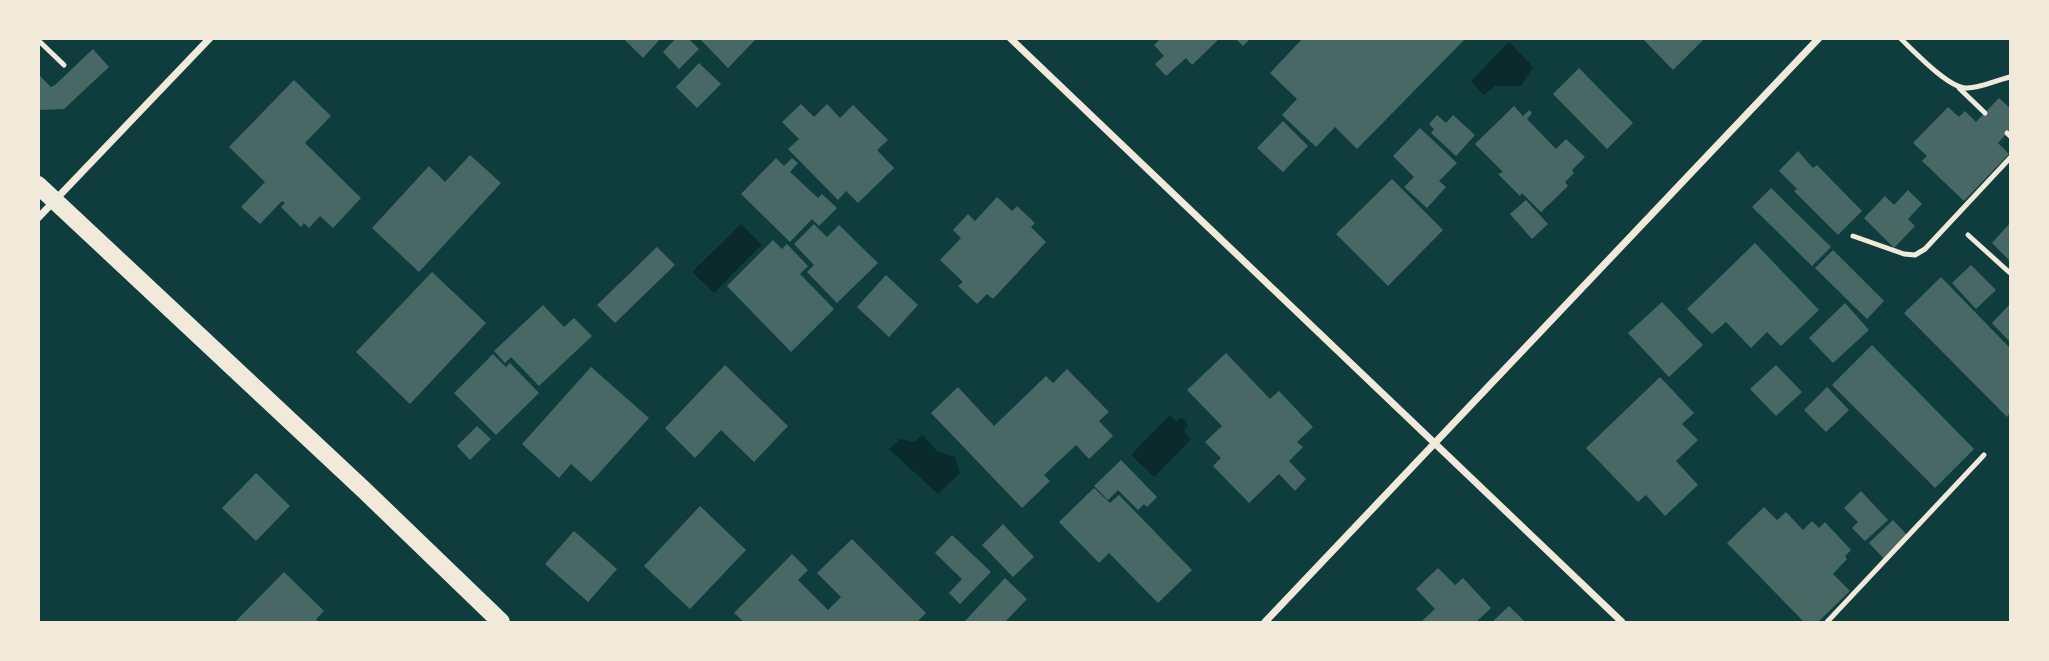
<!DOCTYPE html>
<style>
body{margin:0}
#map{position:relative;width:2049px;height:661px;overflow:hidden;background:#0f3d3e;font-family:Inter,sans-serif}
canvas{display:block}
.frame{position:absolute;inset:0;border:40px solid #f1e9da;pointer-events:none}
</style>
<div id="map">
<canvas width="2049" height="661"></canvas>
<div class="frame"></div>
</div>
<script>
const context = document.querySelector('canvas').getContext('2d');
context.lineJoin = 'round';
function fill(path, color) {
  context.fillStyle = color;
  context.fill(path, 'evenodd');
}
function stroke(path, color, width, dash) {
  context.strokeStyle = color;
  context.lineWidth = width;
  context.lineCap = dash ? 'butt' : 'round';
  context.setLineDash(dash || []);
  context.stroke(path);
}
fill(new Path2D(`
 M1509,42L1533,67L1521,86H1495L1484,95L1471,81Z
 M741,224L762,245L714,293L692,272Z
 M1170,415L1176,421L1179,418L1184,419L1188,425L1184,431L1191,439L1154,477L1131,455Z
 M922,435L938,452L955,457L960,473L938,494L889,449L900,439L915,442Z`), '#0a2a2b');
fill(new Path2D(`
 M623,38H661L643,58Z
 M676,38H688L699,49L679,69L663,52Z
 M699,38H757L728,68Z
 M1161,38H1220L1192,65L1186,58L1166,76L1155,64L1164,56L1154,45Z
 M1235,38H1251L1243,46Z
 M1303,38H1466L1357,149L1335,127L1316,147L1282,115L1297,99L1270,73Z
 M1642,38H1705L1673,70Z
 M93,49L109,67L64,109L41,110L38,108V74L51,87L55,85Z
 M699,63L721,84L697,108L676,87Z
 M1579,68L1633,123L1607,149L1553,94Z
 M294,80L331,116L305,143L361,198L333,228L320,216L309,228L304,223L301,227L281,207L285,203L282,201L260,224L241,207L265,182L229,147Z
 M1999,98L2010,108V130L1998,143L2009,154L1964,201L1922,161L1927,156L1913,143L1948,107L1959,117L1965,111L1976,122Z
 M801,104L814,117L827,104L840,118L853,105L888,140L877,150L894,168L858,203L846,191L838,200L788,149L799,139L782,122Z
 M1514,106L1523,116L1529,110L1532,113L1527,119L1556,149L1566,139L1585,157L1572,170L1574,173L1565,182L1568,186L1541,212L1522,193L1520,196L1498,174L1503,172L1475,144Z
 M1437,115L1446,123L1453,115L1475,135L1456,156L1431,133L1434,129L1429,124Z
 M1283,121L1308,146L1283,172L1257,148Z
 M1420,128L1457,163L1439,181L1446,187L1427,208L1404,187L1414,177L1393,156Z
 M1798,151L1813,168L1817,165L1862,211L1838,235L1794,191L1797,189L1779,171Z
 M470,155L501,183L419,272L372,228L429,166L445,182Z
 M776,158L784,166L792,158L798,163L790,172L818,198L822,194L837,208L819,226L812,219L790,242L741,194Z
 M1392,179L1443,230L1388,286L1336,234Z
 M1771,188L1831,247L1812,266L1752,207Z
 M1908,190L1922,204L1908,219L1915,226L1894,248L1864,218L1885,196L1894,205Z
 M997,197L1012,211L1017,206L1035,223L1031,227L1046,242L993,299L987,294L977,304L958,286L963,282L940,260L961,238L953,230L968,214L975,221Z
 M1526,200L1548,224L1532,239L1510,214Z
 M2010,223V261L1992,243Z
 M814,224L827,237L839,225L878,263L837,303L807,272L814,265L794,244Z
 M773,240L782,249L787,244L808,266L800,274L834,309L791,352L727,286Z
 M1755,243L1819,310L1781,346L1767,332L1751,348L1726,322L1712,334L1687,309Z
 M657,247L675,265L615,323L597,305Z
 M1833,250L1884,301L1867,319L1815,268Z
 M1971,265L1996,290L1976,309L1952,283Z
 M432,272L486,323L410,404L356,352Z
 M886,275L918,305L889,337L857,307Z
 M1941,277L2010,348V413L2007,417L1904,313Z
 M1662,302L1703,345L1669,377L1628,333Z
 M1845,303L1869,330L1833,363L1809,338Z
 M2010,304V342L1992,323Z
 M543,305L564,327L574,318L592,336L539,386L511,357L505,363L494,351Z
 M1872,345L1974,449L1935,488L1832,385Z
 M1226,353L1270,399L1279,391L1313,427L1297,442L1303,447L1289,461L1306,479L1295,491L1279,474L1249,503L1213,466L1221,458L1205,442L1222,426L1187,390Z
 M493,354L506,367L510,363L539,393L496,435L454,393Z
 M725,365L788,426L754,462L721,430L695,458L665,428Z
 M1776,365L1802,392L1776,416L1750,389Z
 M591,367L649,418L591,482L571,464L559,478L522,444Z
 M1067,369L1109,412L1099,421L1113,436L1089,459L1076,445L1044,475L1050,481L1022,508L931,413L958,387L994,426L1046,376L1053,383Z
 M1660,377L1694,413L1682,424L1698,440L1676,461L1698,485L1665,516L1646,495L1638,502L1586,448Z
 M1827,387L1849,410L1826,432L1804,410Z
 M477,426L491,439L470,460L457,446Z
 M1121,460L1157,497L1147,507L1144,504L1138,510L1118,490L1108,500L1094,486Z
 M256,473L290,506L256,541L222,508Z
 M1094,488L1110,503L1119,495L1192,570L1158,603L1109,553L1099,563L1059,522Z
 M1861,491L1888,520L1865,541L1852,528L1858,522L1844,508Z
 M700,506L746,550L690,609L644,566Z
 M1764,507L1777,520L1786,512L1803,530L1812,521L1819,528L1825,522L1851,550L1845,556L1847,559L1833,574L1850,591L1818,622H1804L1727,543Z
 M1893,520L1908,536L1884,559L1869,543Z
 M1003,524L1034,557L1013,577L982,545Z
 M574,531L617,569L588,602L545,564Z
 M952,535L991,572L960,604L949,593L962,579L935,553Z
 M852,539L926,613L917,622H744L734,613L792,554L808,570L798,580L828,610L841,597L817,573Z
 M1438,568L1455,585L1463,578L1491,608L1476,622H1421L1435,609L1416,589Z
 M284,572L324,611L316,619L319,622H235Z
 M1005,578L1027,599L1005,622H964Z
 M1509,606L1525,622H1492Z`), '#486865');
stroke(new Path2D(`
 M1900,38C1914,51 1949,89 1967,88C1981,88 1997,80 2010,77
 M38,40L64,65
 M1959,88L1985,113
 M2007,133L2010,136
 M1968,235L2010,273
 M1853,236L1904,254L1915,255L1925,249L2010,158
 M1827,622L1984,455`), '#f1e9da', 5);
stroke(new Path2D(`
 M1010,38L1622,622
 M38,218L210,38
 M1265,622L1819,38`), '#f1e9da', 7);
stroke(new Path2D(`
 M38,185L364,490L501,622`), '#f1e9da', 18);
</script>
